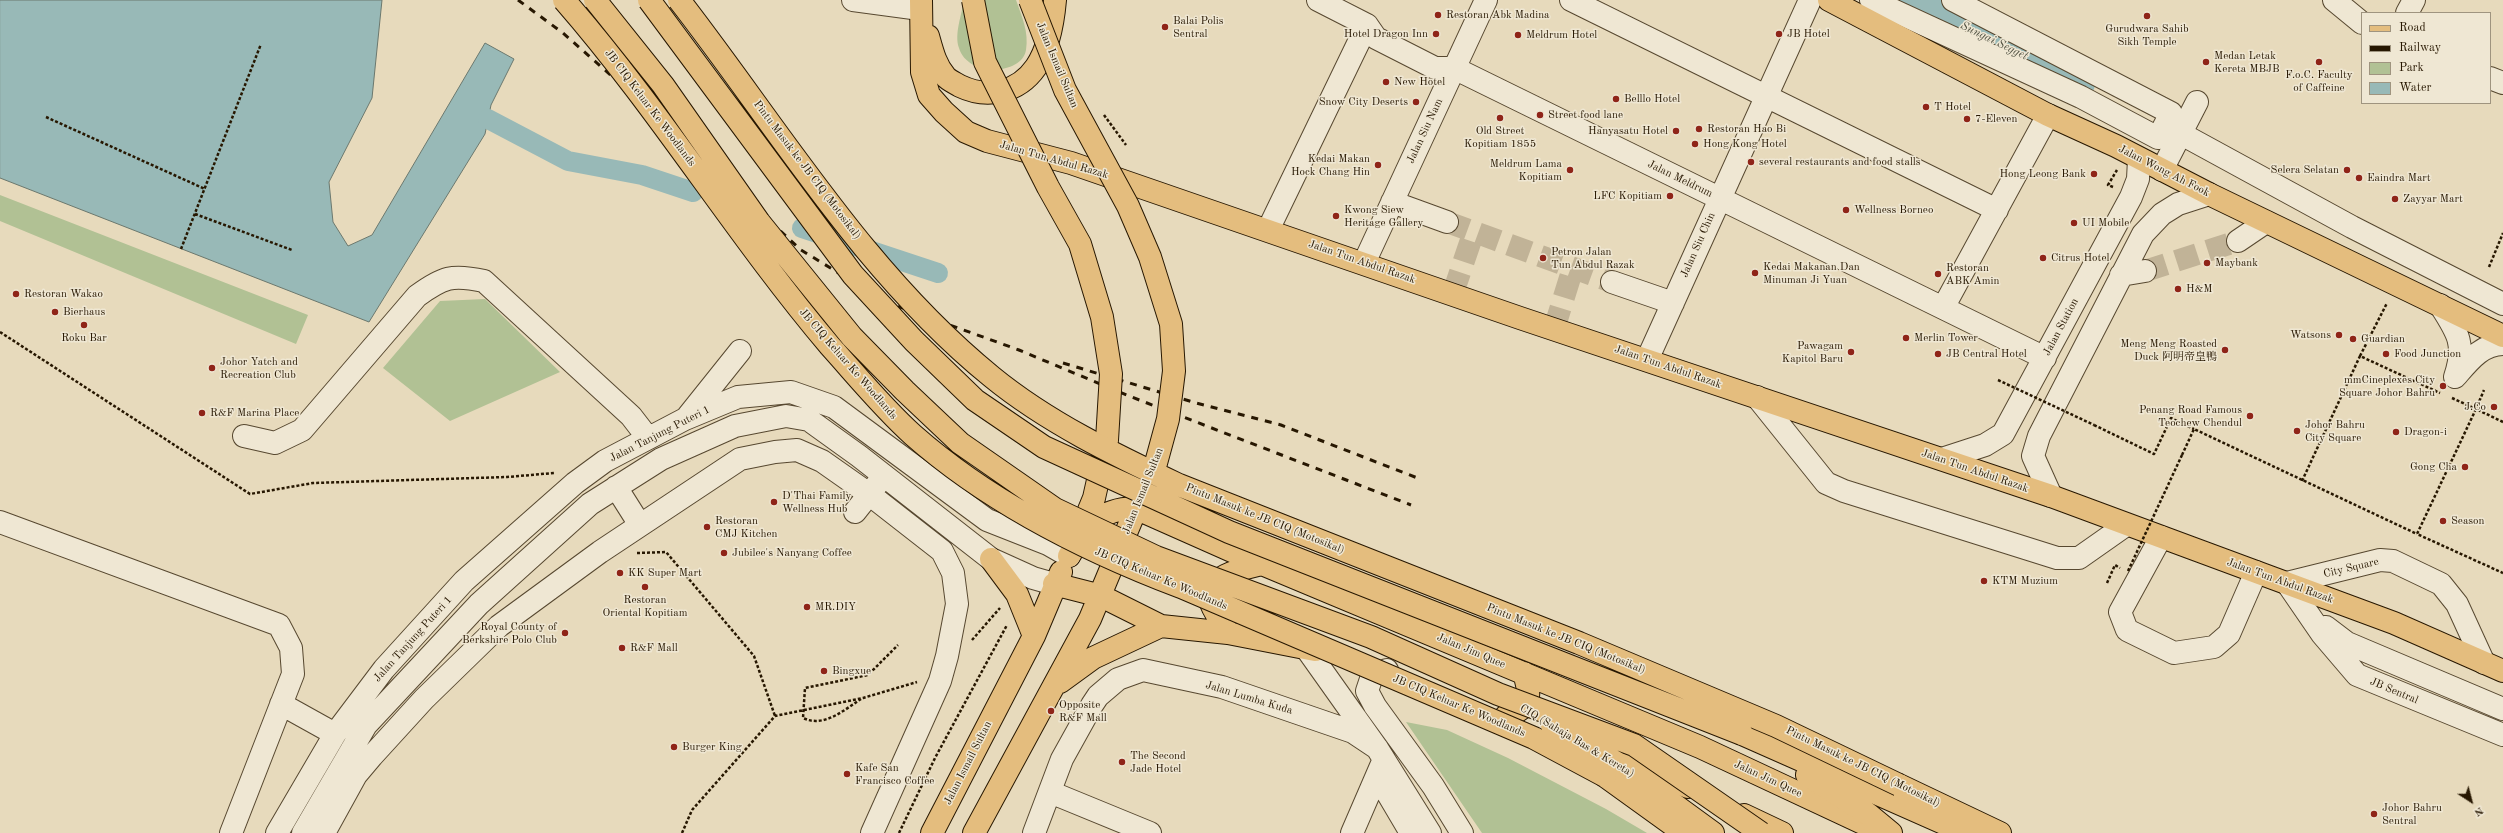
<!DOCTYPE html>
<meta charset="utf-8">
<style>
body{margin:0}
#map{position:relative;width:2503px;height:833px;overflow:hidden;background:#e7dabc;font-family:"Old Standard TT",serif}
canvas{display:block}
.legend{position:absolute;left:2361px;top:12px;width:130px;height:92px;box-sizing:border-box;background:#efe7d3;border:1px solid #9f947f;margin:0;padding:5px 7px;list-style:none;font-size:12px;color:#271701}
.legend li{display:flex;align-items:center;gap:8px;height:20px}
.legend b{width:20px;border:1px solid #9f947f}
.north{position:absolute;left:2451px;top:781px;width:40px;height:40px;-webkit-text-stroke:3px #efe7d3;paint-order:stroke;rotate:144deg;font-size:11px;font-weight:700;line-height:16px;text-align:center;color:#271701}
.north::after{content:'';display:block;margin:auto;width:14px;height:18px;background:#271701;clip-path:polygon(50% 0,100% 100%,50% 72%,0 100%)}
</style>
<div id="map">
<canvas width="2503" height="833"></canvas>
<ul class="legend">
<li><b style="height:5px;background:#e4bd7e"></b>Road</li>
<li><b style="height:5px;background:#271701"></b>Railway</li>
<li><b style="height:11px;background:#b1c194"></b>Park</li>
<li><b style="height:11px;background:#98b9b7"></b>Water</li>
</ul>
<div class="north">N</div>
</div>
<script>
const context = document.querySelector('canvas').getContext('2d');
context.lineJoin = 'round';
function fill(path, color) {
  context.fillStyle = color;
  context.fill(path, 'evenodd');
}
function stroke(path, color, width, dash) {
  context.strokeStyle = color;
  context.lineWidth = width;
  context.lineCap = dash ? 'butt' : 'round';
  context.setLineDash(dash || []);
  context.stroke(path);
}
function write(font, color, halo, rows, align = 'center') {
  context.font = font + ' "Old Standard TT","Noto Serif SC",serif';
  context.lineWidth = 3;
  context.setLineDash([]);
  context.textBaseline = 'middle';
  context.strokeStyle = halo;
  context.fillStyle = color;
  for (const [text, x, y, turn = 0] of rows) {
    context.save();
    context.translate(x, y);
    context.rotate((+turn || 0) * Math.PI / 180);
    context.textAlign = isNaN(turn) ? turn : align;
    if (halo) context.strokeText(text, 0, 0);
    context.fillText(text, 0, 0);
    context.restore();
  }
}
fill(new Path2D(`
 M964,0H1016C1022,17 1029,32 1026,50C1022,75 968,78 959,48C954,34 962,14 964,0Z
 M0,195L308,315L296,344L0,221Z
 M485,299L560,372L450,421L383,368L440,301Z
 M1406,722L1447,730L1508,758L1606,809L1647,833H1482Z`), '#b1c194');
const water = new Path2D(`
 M0,0H382L372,98L329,182L333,222L348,246L372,235L485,43L514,59L491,105L485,134L369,322L0,178Z`);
fill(water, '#98b9b7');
stroke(water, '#6b786e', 1);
stroke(new Path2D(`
 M488,119L568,161L642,175L693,192
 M802,228L938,273`), '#98b9b7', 20);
stroke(new Path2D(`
 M1910,0L2078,82`), '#98b9b7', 35);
stroke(new Path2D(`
 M1447,222L1612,282
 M2145,271L2238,241
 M1453,293L1474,231
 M1554,329L1573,268`), '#c1b397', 22, [22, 11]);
const minor = new Path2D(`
 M853,0L920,9
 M1318,0L1367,25L1376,38L1435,68H1454L2045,358
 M1571,0L1997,210
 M1871,0L2081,97L2158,138L2171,113L1953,0
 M2334,0L2362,23
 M2407,13L2414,0
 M2490,78L2503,83
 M2165,125L2352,227L2503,304
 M2162,170L2197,102
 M1392,202L1447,222
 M1268,230L1367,25
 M2238,241L2266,222
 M1364,263L1486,0
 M2121,275L2145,271
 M1612,282L1673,303
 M2440,305C2458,333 2466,344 2455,377
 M1943,308L2048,115
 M1647,360L1810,0
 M2456,376C2469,361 2482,344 2503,344
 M1757,397L1826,483L1844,491L2057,558H2079L2126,525
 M688,416L740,351
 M244,436L275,443L302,430L417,296C443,277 452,274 484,281L631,416L648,438
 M1942,459L1985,445L2003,434L2131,197L2138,179L2139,159
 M616,487L640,525
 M2051,496L2033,456L2039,436L2143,234L2162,214L2178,204L2209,194
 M855,512L878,483
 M0,522L279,625L291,648L293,674L231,833
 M2161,537L2120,612L2127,630L2174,653L2214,647L2229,634L2256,572
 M2326,627L2347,643L2503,709
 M1306,648L1377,748L1430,833
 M2484,663L2457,604L2441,584L2393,561L2380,560L2287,583L2322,634L2357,675L2503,735
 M1387,670L1372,676L1367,691L1375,706L1433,786L1462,833
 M281,704L335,734
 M1379,779L1411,833
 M1050,792L1150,833
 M277,833L335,734L384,669L464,581L575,483L605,461L685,419L738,397L791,392L834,407L987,520L1048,544L1069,556
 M303,833L366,725L479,604L590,504L661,459L735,426L786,416L809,420L859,456L991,559L1033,578L1054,584
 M324,833L356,775L372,756L424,699L499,626L600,552L740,459L775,452L797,450L822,461L869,494L942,551L953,573L957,604L947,656L940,681L872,833
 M1034,833L1062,759L1092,705L1098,696L1118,679L1143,670L1222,687L1353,732L1377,748
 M1352,833L1384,759`);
const major = new Path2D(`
 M921,0L922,72L929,95L944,112L966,132L987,141L1071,163L1520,318L2051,496L2394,623L2503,671
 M1829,0L2048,115L2116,146L2209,194L2503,336
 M928,36C932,50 935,64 945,76C948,80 955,83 960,86C987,99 1018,93 1036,67C1049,48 1053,23 1055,0
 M1080,532L1094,498L1107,440
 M1069,556C1087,527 1098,509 1135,508L1250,559L1700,747L1884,833
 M991,559L1017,594L1034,636
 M1054,584L1101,596L1161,626L1228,633L1315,650
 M1228,633C1223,623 1212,610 1210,600C1206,575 1246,568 1262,564
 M1060,682L1093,658L1161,626
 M1506,716C1532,708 1531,697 1524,673
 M1619,760L1688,787
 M1744,815L1782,833
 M932,833L1034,636L1061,572
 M974,833L1090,619L1141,497`);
const highway = new Path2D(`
 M1742,734L1966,833
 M1617,763L1713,833
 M1807,775L1868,814L1891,833
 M1605,776L1684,833
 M1899,785L2000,833`);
stroke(minor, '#574830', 24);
stroke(major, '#271701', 24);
stroke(highway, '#271701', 24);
stroke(new Path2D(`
 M1104,115L1126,145
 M46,117L205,189
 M2113,187L2108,185L2117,170
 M195,214L292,250
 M181,249L261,44
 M2489,267L2503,233
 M0,332L250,494L313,483L507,477L554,473
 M2360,356L2387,303
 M2452,398L2476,409L2484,390
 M2503,422L2476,409L2417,534L2503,573
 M2094,425L2154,454L2171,418L2194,429
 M2182,455L2194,429L2417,534
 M2302,481L2360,356L2440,393
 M637,553L666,552L754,656L775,716
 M2107,583L2115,565L2120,568
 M972,640L1000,608
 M861,699C844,710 824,728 803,718L805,688L868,675L898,645
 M682,833L692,810L775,716L863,698L917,682
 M899,833L935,758L1007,625`), '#271701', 2.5, [3, 2]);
stroke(minor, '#efe7d3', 22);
stroke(major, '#e4bd7e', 22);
stroke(highway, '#e4bd7e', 22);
stroke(new Path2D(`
 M518,0L563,33L649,109L801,250L847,278L900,307L1019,350L1129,396L1411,505
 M1063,363L1196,403L1281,425L1420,479`), '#271701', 3, [7, 7]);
const majorBridge = new Path2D(`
 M973,0L985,62L1048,187L1080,244L1102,317L1111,374L1107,440
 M1030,0L1065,90L1128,206L1150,257L1171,324L1174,371L1168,419L1156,463`);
const highwayBridge = new Path2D(`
 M564,0C660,110 736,235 830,346C857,376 883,408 913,435C990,503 1086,551 1181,587L1534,738L1605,776
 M595,0L663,85L759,222L852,337L905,391L960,443L1055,509L1156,557L1371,637L1498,694L1634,745L1761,833
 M649,0L853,275L914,341L975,400L1044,447L1229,532L1742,734
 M679,0C779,129 864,273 992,377C1047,422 1115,455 1179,485L1579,643L1776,726L1899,785
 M1552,725L1617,763`);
stroke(majorBridge, '#271701', 24, []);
stroke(highwayBridge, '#271701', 24, []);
stroke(new Path2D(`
 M1998,380L2094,425
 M2128,571L2182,455`), '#271701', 2.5, [3, 2]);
stroke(majorBridge, '#e4bd7e', 22);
stroke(highwayBridge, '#e4bd7e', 22);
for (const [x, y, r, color] of [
 [1438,15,4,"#8f2418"],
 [2147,16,4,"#8f2418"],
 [1165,27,4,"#8f2418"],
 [1436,34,4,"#8f2418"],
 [1779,34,4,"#8f2418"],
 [1518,35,4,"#8f2418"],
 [2206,62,4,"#8f2418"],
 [2319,62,4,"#8f2418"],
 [1386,82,4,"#8f2418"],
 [1616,99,4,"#8f2418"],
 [1416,102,4,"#8f2418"],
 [1926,107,4,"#8f2418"],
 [1540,115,4,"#8f2418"],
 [1500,118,4,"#8f2418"],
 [1967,119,4,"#8f2418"],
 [1699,129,4,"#8f2418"],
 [1676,131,4,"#8f2418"],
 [1695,144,4,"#8f2418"],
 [1751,162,4,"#8f2418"],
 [1378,165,4,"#8f2418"],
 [1570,170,4,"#8f2418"],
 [2347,170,4,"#8f2418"],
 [2094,174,4,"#8f2418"],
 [2359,178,4,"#8f2418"],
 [1670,196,4,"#8f2418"],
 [2395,199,4,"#8f2418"],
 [1846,210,4,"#8f2418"],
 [1336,216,4,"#8f2418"],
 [2074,223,4,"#8f2418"],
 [1543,258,4,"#8f2418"],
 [2043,258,4,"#8f2418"],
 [2207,263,4,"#8f2418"],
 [1755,273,4,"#8f2418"],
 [1938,274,4,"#8f2418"],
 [2178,289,4,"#8f2418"],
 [16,294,4,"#8f2418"],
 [55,312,4,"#8f2418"],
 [84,325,4,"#8f2418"],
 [2339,335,4,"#8f2418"],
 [1906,338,4,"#8f2418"],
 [2353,339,4,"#8f2418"],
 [2225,350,4,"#8f2418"],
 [1851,352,4,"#8f2418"],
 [1938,354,4,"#8f2418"],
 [2386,354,4,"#8f2418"],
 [212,368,4,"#8f2418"],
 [2443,386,4,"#8f2418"],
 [2494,407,4,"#8f2418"],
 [202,413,4,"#8f2418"],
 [2250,416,4,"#8f2418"],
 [2297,431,4,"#8f2418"],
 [2396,432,4,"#8f2418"],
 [2465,467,4,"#8f2418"],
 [774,502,4,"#8f2418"],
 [2443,521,4,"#8f2418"],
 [707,527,4,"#8f2418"],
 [724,553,4,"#8f2418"],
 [620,573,4,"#8f2418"],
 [1984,581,4,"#8f2418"],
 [645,587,4,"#8f2418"],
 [807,607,4,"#8f2418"],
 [565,633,4,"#8f2418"],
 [622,648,4,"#8f2418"],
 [824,671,4,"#8f2418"],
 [1051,711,4,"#8f2418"],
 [674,747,4,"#8f2418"],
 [1122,762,4,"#8f2418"],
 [847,774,4,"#8f2418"],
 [2374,814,4,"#8f2418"]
]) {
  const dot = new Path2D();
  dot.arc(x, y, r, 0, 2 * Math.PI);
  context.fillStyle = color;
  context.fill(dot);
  stroke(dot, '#efe7d3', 1.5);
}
write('11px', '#271701', '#efe7d3', [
 ["Restoran Abk Madina",1446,15],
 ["Balai Polis",1173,21],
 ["Sentral",1173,34],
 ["Gurudwara Sahib",2147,29,"center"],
 ["Sikh Temple",2147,42,"center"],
 ["Hotel Dragon Inn",1428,34,"right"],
 ["JB Hotel",1787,34],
 ["Meldrum Hotel",1526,35],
 ["Medan Letak",2214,56],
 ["Kereta MBJB",2214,69],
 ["F.o.C. Faculty",2319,75,"center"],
 ["of Caffeine",2319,88,"center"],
 ["New Hotel",1394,82],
 ["Belllo Hotel",1624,99],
 ["Snow City Deserts",1408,102,"right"],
 ["T Hotel",1934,107],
 ["Street food lane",1548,115],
 ["7-Eleven",1975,119],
 ["Restoran Hao Bi",1707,129],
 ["Old Street",1500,131,"center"],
 ["Kopitiam 1855",1500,144,"center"],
 ["Hanyasatu Hotel",1668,131,"right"],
 ["Hong Kong Hotel",1703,144],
 ["Kedai Makan",1370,159,"right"],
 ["Hock Chang Hin",1370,172,"right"],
 ["several restaurants and food stalls",1759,162],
 ["Meldrum Lama",1562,164,"right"],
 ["Kopitiam",1562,177,"right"],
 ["Selera Selatan",2339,170,"right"],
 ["Hong Leong Bank",2086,174,"right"],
 ["Eaindra Mart",2367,178],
 ["LFC Kopitiam",1662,196,"right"],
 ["Zayyar Mart",2403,199],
 ["Kwong Siew",1344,210],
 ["Heritage Gallery",1344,223],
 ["Wellness Borneo",1854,210],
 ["UI Mobile",2082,223],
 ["Petron Jalan",1551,252],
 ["Tun Abdul Razak",1551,265],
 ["Citrus Hotel",2051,258],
 ["Maybank",2215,263],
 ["Kedai Makanan Dan",1763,267],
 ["Minuman Ji Yuan",1763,280],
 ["Restoran",1946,268],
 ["ABK Amin",1946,281],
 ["H&M",2186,289],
 ["Restoran Wakao",24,294],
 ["Bierhaus",63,312],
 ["Watsons",2331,335,"right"],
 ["Roku Bar",84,338,"center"],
 ["Merlin Tower",1914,338],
 ["Guardian",2361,339],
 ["Meng Meng Roasted",2217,344,"right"],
 ["Duck 阿明帝皇鴨",2217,357,"right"],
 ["Pawagam",1843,346,"right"],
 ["Kapitol Baru",1843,359,"right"],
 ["JB Central Hotel",1946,354],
 ["Food Junction",2394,354],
 ["Johor Yatch and",220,362],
 ["Recreation Club",220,375],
 ["mmCineplexes City",2435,380,"right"],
 ["Square Johor Bahru",2435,393,"right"],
 ["J.Co",2486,407,"right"],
 ["Penang Road Famous",2242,410,"right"],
 ["Teochew Chendul",2242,423,"right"],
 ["R&F Marina Place",210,413],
 ["Johor Bahru",2305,425],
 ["City Square",2305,438],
 ["Dragon-i",2404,432],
 ["Gong Cha",2457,467,"right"],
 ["D'Thai Family",782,496],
 ["Wellness Hub",782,509],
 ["Restoran",715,521],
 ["CMJ Kitchen",715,534],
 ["Season",2451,521],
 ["Jubilee's Nanyang Coffee",732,553],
 ["KK Super Mart",628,573],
 ["KTM Muzium",1992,581],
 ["Restoran",645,600,"center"],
 ["Oriental Kopitiam",645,613,"center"],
 ["MR.DIY",815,607],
 ["Royal County of",557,627,"right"],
 ["Berkshire Polo Club",557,640,"right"],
 ["R&F Mall",630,648],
 ["Bingxue",832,671],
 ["Opposite",1059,705],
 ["R&F Mall",1059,718],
 ["Burger King",682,747],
 ["The Second",1130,756],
 ["Jade Hotel",1130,769],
 ["Kafe San",855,768],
 ["Francisco Coffee",855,781],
 ["Johor Bahru",2382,808],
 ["Sentral",2382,821]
], 'left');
write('11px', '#271701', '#efe7d3', [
 ["Jalan Ismail Sultan",1057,65,67],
 ["JB CIQ Keluar Ke Woodlands",650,108,53],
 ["Jalan Siu Nam",1425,131,-65],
 ["Jalan Tun Abdul Razak",1054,160,16],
 ["Pintu Masuk ke JB CIQ (Motosikal)",807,170,53],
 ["Jalan Wong Ah Fook",2164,171,27],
 ["Jalan Meldrum",1680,179,26],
 ["Jalan Siu Chin",1698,245,-66],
 ["Jalan Tun Abdul Razak",1362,262,19],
 ["Jalan Station",2061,327,-62],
 ["JB CIQ Keluar Ke Woodlands",848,364,49],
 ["Jalan Tun Abdul Razak",1668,367,19],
 ["Jalan Tanjung Puteri 1",660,434,-27],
 ["Jalan Tun Abdul Razak",1975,471,19],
 ["Jalan Ismail Sultan",1143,491,-68],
 ["Pintu Masuk ke JB CIQ (Motosikal)",1265,519,22],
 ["City Square",2351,568,-13],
 ["JB CIQ Keluar Ke Woodlands",1161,579,23],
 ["Jalan Tun Abdul Razak",2280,581,20],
 ["Jalan Tanjung Puteri 1",413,639,-48],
 ["Pintu Masuk ke JB CIQ (Motosikal)",1566,639,22],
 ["Jalan Jim Quee",1471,651,23],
 ["JB Sentral",2394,691,23],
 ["Jalan Lumba Kuda",1249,698,17],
 ["JB CIQ Keluar Ke Woodlands",1459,706,23],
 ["CIQ (Sahaja Bas & Kereta)",1577,741,31],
 ["Jalan Ismail Sultan",968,763,-63],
 ["Pintu Masuk ke JB CIQ (Motosikal)",1863,767,26],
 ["Jalan Jim Quee",1768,779,25]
]);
write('italic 12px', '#4f5041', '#efe7d3', [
 ["Sungai Segget",1994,41,26]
]);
</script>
